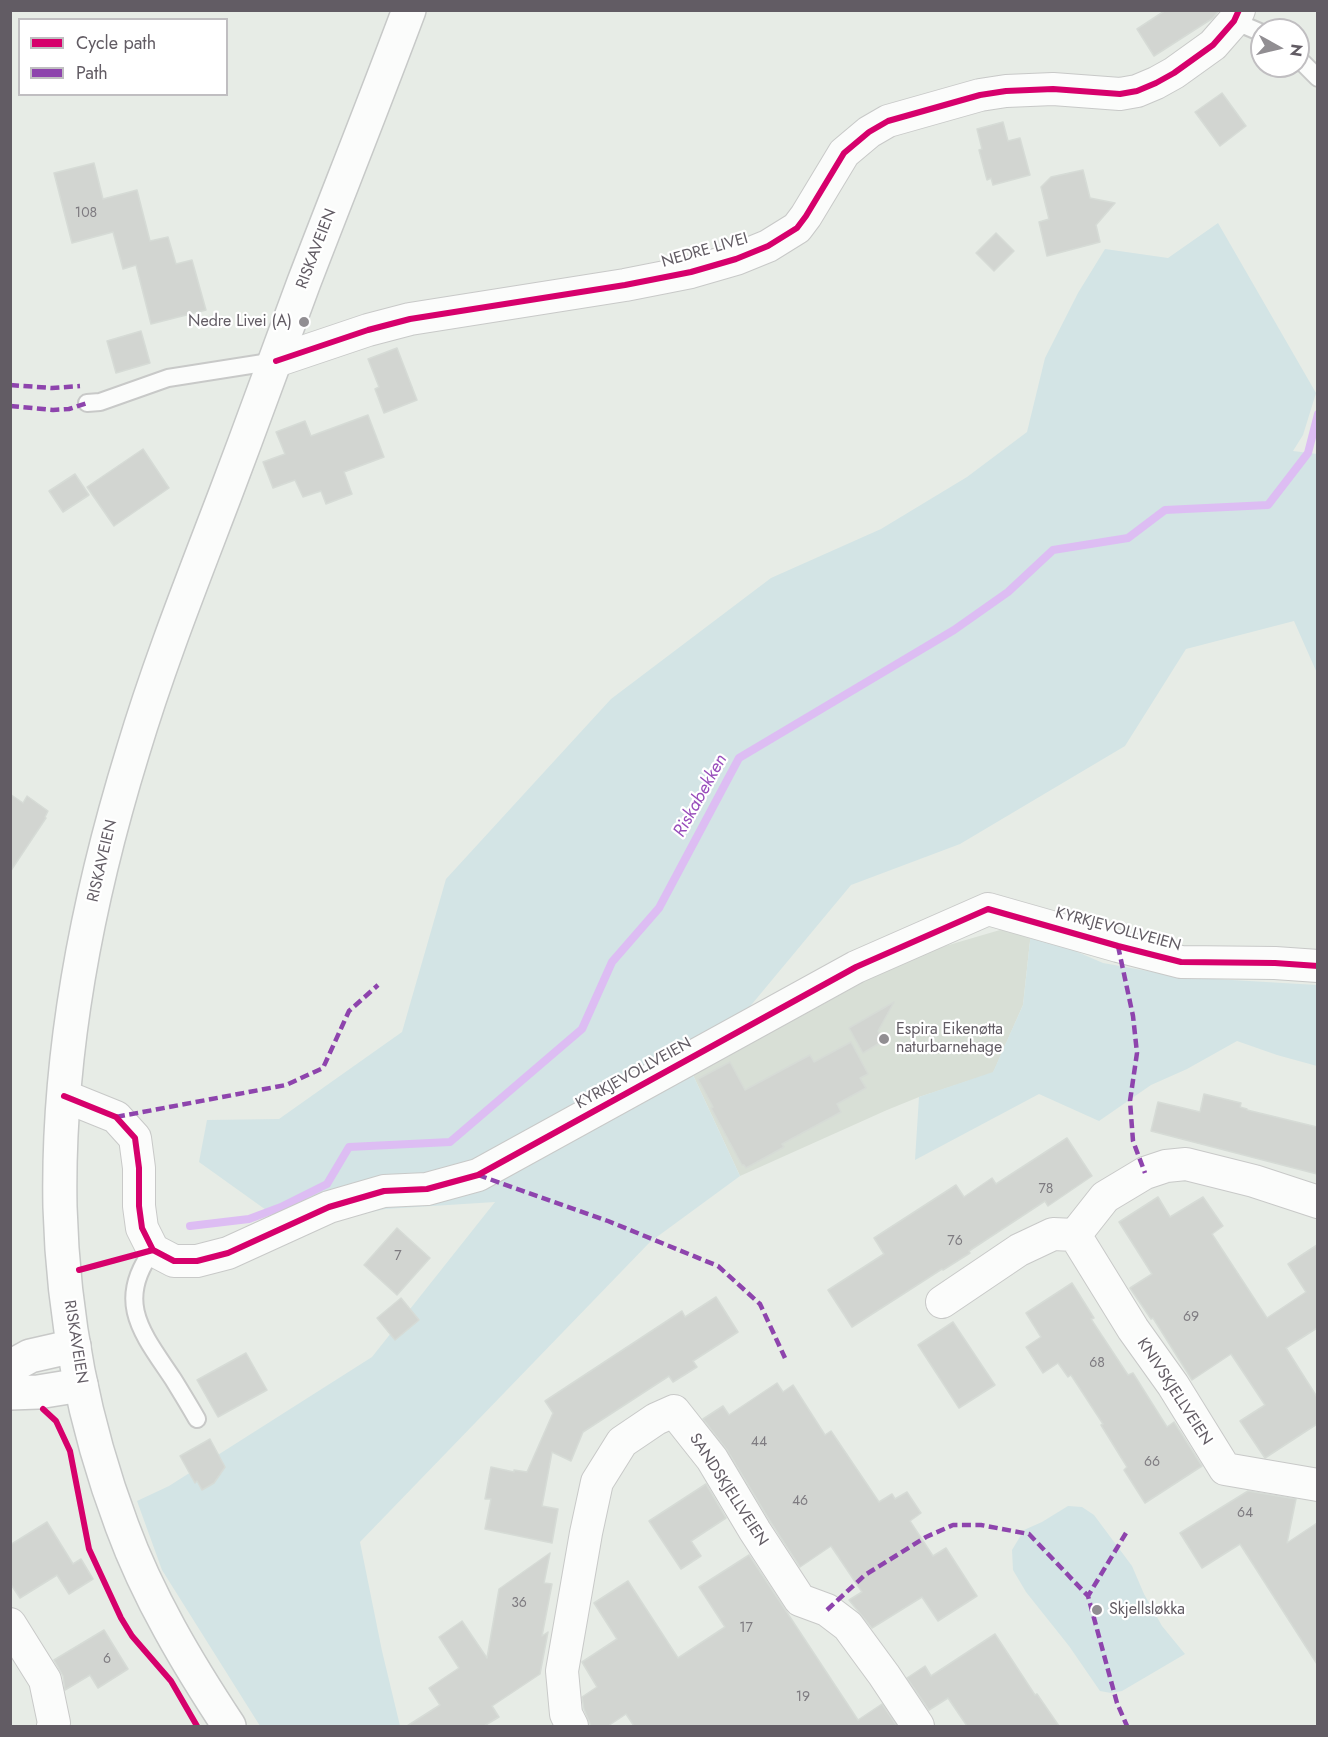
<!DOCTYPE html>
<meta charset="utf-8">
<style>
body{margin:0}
#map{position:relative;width:1328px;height:1737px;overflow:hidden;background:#e7ece6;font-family:Jost,sans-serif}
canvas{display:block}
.frame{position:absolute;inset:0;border:12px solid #625c64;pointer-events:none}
.legend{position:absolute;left:18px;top:18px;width:210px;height:78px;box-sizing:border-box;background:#fff;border:2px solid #c0bec1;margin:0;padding:8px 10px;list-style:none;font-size:18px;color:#625c64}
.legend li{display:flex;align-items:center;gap:12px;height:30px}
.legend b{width:30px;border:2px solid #c0bec1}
.north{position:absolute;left:1250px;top:18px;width:60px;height:60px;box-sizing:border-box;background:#fff;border:2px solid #c0bec1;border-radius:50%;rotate:98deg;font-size:16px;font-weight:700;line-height:24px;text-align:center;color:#625c64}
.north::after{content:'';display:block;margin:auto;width:21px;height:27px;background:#918e92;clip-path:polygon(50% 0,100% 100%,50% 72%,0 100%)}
</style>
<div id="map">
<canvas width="1328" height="1737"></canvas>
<div class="frame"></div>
<ul class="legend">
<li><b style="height:8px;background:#d6006c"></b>Cycle path</li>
<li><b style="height:8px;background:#8e44ad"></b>Path</li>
</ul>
<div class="north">N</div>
</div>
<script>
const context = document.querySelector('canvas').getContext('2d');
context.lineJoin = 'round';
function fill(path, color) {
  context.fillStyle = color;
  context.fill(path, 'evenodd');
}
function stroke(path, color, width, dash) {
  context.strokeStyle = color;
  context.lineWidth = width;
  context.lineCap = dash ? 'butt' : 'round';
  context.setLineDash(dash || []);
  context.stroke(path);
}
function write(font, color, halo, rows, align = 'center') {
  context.font = font + ' Jost,sans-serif';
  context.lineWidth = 4.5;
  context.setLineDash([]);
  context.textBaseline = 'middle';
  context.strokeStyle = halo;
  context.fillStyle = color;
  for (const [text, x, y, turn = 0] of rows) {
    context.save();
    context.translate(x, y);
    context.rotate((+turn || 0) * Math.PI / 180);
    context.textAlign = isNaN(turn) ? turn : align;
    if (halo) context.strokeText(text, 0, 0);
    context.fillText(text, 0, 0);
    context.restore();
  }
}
fill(new Path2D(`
 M1000,930L1031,932L1023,1005L993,1073L919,1097L887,1110L740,1176L693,1075L911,956Z`), '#d8dfd6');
fill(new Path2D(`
 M1218,223L1316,393L1303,435L1293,451L1317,454V673L1294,621L1186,649L1125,746L960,844L851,885L693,1075L740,1176L650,1242L360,1542L382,1651L400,1726H260L162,1570L137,1501L169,1486L372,1357L495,1202L385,1209L294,1230L199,1162L207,1120L279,1119L402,1032L446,879L611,699L771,578L881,529L967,477L1027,432L1045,358L1078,293L1105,249L1168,258Z
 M1031,932L1103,963L1181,977L1317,985V1066L1277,1055L1237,1041L1187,1069L1151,1085L1099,1121L1039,1094L915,1160L919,1097L993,1072L1023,1005Z
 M1068,1506L1082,1507L1094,1515L1132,1566L1144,1594L1162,1626L1185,1654L1122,1691L1111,1693L1100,1691L1069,1646L1026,1592L1013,1570L1012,1550L1024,1530L1042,1522Z`), '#d3e4e5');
stroke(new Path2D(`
 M190,1226L249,1219L281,1207L327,1184L349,1147L450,1142L582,1029L612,962L659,908L739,758L954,630L1008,592L1053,550L1128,538L1165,510L1268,505L1308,453L1318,414`), '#ddbdf3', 8);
const building = new Path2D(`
 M1166,10H1219L1213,18L1154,56L1137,29Z
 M1222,93L1246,126L1220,146L1195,112Z
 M1003,122L1008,141L1020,138L1030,175L993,185L991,178L987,180L979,150L982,149L977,129Z
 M94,163L103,199L137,190L150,241L168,237L176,264L192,260L206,310L151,324L136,265L123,269L113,232L72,243L54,173Z
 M1083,170L1090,198L1115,203L1096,225L1100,242L1047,256L1039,222L1049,219L1041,187L1051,177Z
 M996,233L1014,251L994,271L976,253Z
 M141,331L150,363L116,373L107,341Z
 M397,348L417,400L384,413L375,389L379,387L368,359Z
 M368,415L384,457L344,472L352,494L326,504L321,491L303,497L295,480L273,488L263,462L285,454L276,432L305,421L311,436Z
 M143,449L169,488L114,526L87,487Z
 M75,474L89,495L63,512L49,491Z
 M10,794L23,803L27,796L48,811L45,817L46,818L10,872Z
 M894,1002L878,1031L883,1041L863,1053L849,1028Z
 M851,1042L868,1074L860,1078L866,1088L837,1104L841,1112L782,1144L784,1147L746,1168L744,1165H742L711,1108L713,1107L698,1079L730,1062L745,1090L810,1055L814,1062Z
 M1204,1094L1241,1103L1240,1107L1247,1109V1110L1317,1127V1174L1151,1131L1158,1102L1200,1112Z
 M1067,1138L1092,1176L1048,1206L1045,1201L969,1251L970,1253L943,1270L942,1269L852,1327L828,1290L884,1254L874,1238L956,1185L964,1197L992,1178L996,1184Z
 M1158,1197L1170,1217L1203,1197L1223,1226L1212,1234L1267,1318L1306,1292L1288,1264L1317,1245V1328L1286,1348L1317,1397V1424L1265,1458L1240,1421L1265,1405L1231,1354L1192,1380L1153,1318L1151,1319L1130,1288L1152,1274L1119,1222Z
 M397,1228L430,1258L397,1295L364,1265Z
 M1072,1283L1094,1318L1091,1319L1128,1375L1133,1373L1167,1427L1174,1422L1202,1466L1145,1503L1124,1470L1127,1467L1101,1425L1103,1424L1071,1375L1068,1377L1058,1363L1043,1373L1026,1347L1041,1337L1026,1313Z
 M716,1297L738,1332L693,1361L697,1367L673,1382L669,1376L583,1432L571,1461L552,1452L542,1506L558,1509L552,1543L485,1529L491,1499H485L491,1467L514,1472V1470L527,1472L553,1413L545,1401L682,1311L685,1317Z
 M401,1298L419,1320L395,1340L377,1318Z
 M953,1322L995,1385L959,1408L918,1345Z
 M246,1353L267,1390L218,1417L197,1380Z
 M777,1383L783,1392L793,1385L825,1435L831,1431L879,1502L892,1494L895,1499L907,1492L921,1513L910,1521L933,1556L946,1548L977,1596L938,1621L922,1597L872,1628L849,1600L862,1592L831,1546L800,1567L770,1521L727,1450L703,1419L723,1406L729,1415Z
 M210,1439L225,1467L214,1483L202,1490L197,1481L195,1483L180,1456Z
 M706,1484L726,1518L691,1541L701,1556L681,1569L649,1521Z
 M1248,1491L1296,1499L1287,1543L1317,1523V1664L1240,1544L1202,1568L1180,1533Z
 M47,1522L73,1564L81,1559L93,1579L69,1594L57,1575L20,1598L10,1583V1545Z
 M550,1553L544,1583L552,1584L542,1636L548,1632L540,1674L492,1706L499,1717L484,1726H407L440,1705L429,1688L459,1668L439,1637L462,1621L487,1658L499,1589Z
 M749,1555L858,1720L882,1704L897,1726H634L626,1714L608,1726H591L584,1709L582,1697L597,1687L582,1662L617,1639L594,1603L628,1581L678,1658L725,1627L699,1587Z
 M104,1630L128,1669L98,1688L90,1675L65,1690L63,1676L54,1660Z
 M995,1634L1035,1695L1037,1694L1059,1726H967L948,1698L929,1710L907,1678L925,1666L931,1676Z`);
fill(building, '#d2d5d1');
stroke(building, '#d6dbd6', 1.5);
const service = new Path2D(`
 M1234,21L1262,33
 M1298,58L1318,78
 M87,403L100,402L168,378L276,361
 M153,1250C114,1302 143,1334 173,1379C181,1392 189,1405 197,1419`);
const minor = new Path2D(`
 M276,361L368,330L410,319L625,285L691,272L736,259L768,246L797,228L806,216L844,153L869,132L888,121L980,95L1006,91L1053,89L1120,94L1137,91L1156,83L1174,73L1213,45L1234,21L1239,10
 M64,1096L116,1117L135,1138L139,1168V1206L142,1228L153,1250L174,1261H197L228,1253L329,1207L384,1191L427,1189L478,1175L856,967L988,909L1118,946L1181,962L1275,963L1318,966
 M1075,1235L1105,1197L1145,1173L1166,1166L1186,1164L1254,1181L1318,1202
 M942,1302L1019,1250L1053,1234L1075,1235L1133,1329L1173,1385L1225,1469L1318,1485
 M10,1624L45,1680L54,1723L53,1726
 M572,1726L566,1714L562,1671L586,1533L597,1482L622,1442L656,1419L674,1411L712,1459L755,1531L800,1600L827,1610L848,1626L884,1675L918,1726`);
const tertiary = new Path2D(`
 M10,1367L30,1356L74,1346
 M10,1393L38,1392L81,1385`);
const secondary = new Path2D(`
 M229,1726C188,1664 148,1597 122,1526C84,1425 63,1315 60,1207C57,1053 88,897 133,751C159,664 193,579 225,495C252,424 278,352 304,282C339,191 375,101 409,10`);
stroke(service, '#c8c9c8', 20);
stroke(minor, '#c8c9c8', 34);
stroke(tertiary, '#c8c9c8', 36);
stroke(secondary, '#c7c9c8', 36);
stroke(service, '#fbfcfb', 16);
stroke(minor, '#fbfcfb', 32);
stroke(tertiary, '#fbfcfb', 33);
stroke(secondary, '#fbfcfb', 33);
stroke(new Path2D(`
 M10,385L52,388L80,386
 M10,406L53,410L69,409L87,403
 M1118,946L1133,1016L1137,1053L1130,1101L1133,1141L1145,1173
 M116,1117L286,1085L323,1068L349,1011L378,985
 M478,1175L608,1221L718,1266L760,1304L785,1358
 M1126,1533L1088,1596L1117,1703L1127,1726
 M827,1610L865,1575L926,1537L953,1525H981L1029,1534L1088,1596`), '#8e44ad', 4.5, [9, 4.5]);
stroke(new Path2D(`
 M276,361L368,330L410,319L625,285L691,272L736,259L768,246L797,228L806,216L844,153L869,132L888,121L980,95L1006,91L1053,89L1120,94L1137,91L1156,83L1174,73L1213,45L1234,21L1239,10
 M64,1096L116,1117L135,1138L139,1168V1206L142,1228L153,1250L174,1261H197L228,1253L329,1207L384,1191L427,1189L478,1175L856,967L988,909L1118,946L1181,962L1275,963L1318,966
 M79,1270L153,1250
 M43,1409L56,1421L70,1451L89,1549L121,1618L132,1636L171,1681L197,1726`), '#d6006c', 6);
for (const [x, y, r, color] of [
 [304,322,6,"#918e92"],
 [884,1039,6,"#918e92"],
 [1097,1610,6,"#918e92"]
]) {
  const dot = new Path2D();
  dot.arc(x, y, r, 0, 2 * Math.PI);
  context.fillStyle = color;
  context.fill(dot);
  stroke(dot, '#fff', 2);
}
write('14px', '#7e7b80', null, [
 ["108",86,214],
 ["78",1046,1190],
 ["76",955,1242],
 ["7",398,1257],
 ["69",1191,1318],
 ["68",1097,1364],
 ["44",759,1443],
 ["66",1152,1463],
 ["46",800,1502],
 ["64",1245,1514],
 ["36",519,1604],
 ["17",746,1629],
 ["6",107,1660],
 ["19",803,1698]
]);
write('16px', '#625c64', '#fff', [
 ["RISKAVEIEN",317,249,-69],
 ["NEDRE LIVEI",705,251,-16],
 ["RISKAVEIEN",103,861,-77],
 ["KYRKJEVOLLVEIEN",1118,930,15],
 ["KYRKJEVOLLVEIEN",634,1074,-29],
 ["RISKAVEIEN",75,1342,81],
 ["KNIVSKJELLVEIEN",1174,1392,57],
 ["SANDSKJELLVEIEN",728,1490,57]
]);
write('16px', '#625c64', '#fff', [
 ["Nedre Livei (A)",292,322,"right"],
 ["Espira Eikenøtta",896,1030],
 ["naturbarnehage",896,1048],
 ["Skjellsløkka",1109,1610]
], 'left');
write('italic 18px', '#984dbb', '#fff', [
 ["Riskabekken",701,796,-61]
]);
</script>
